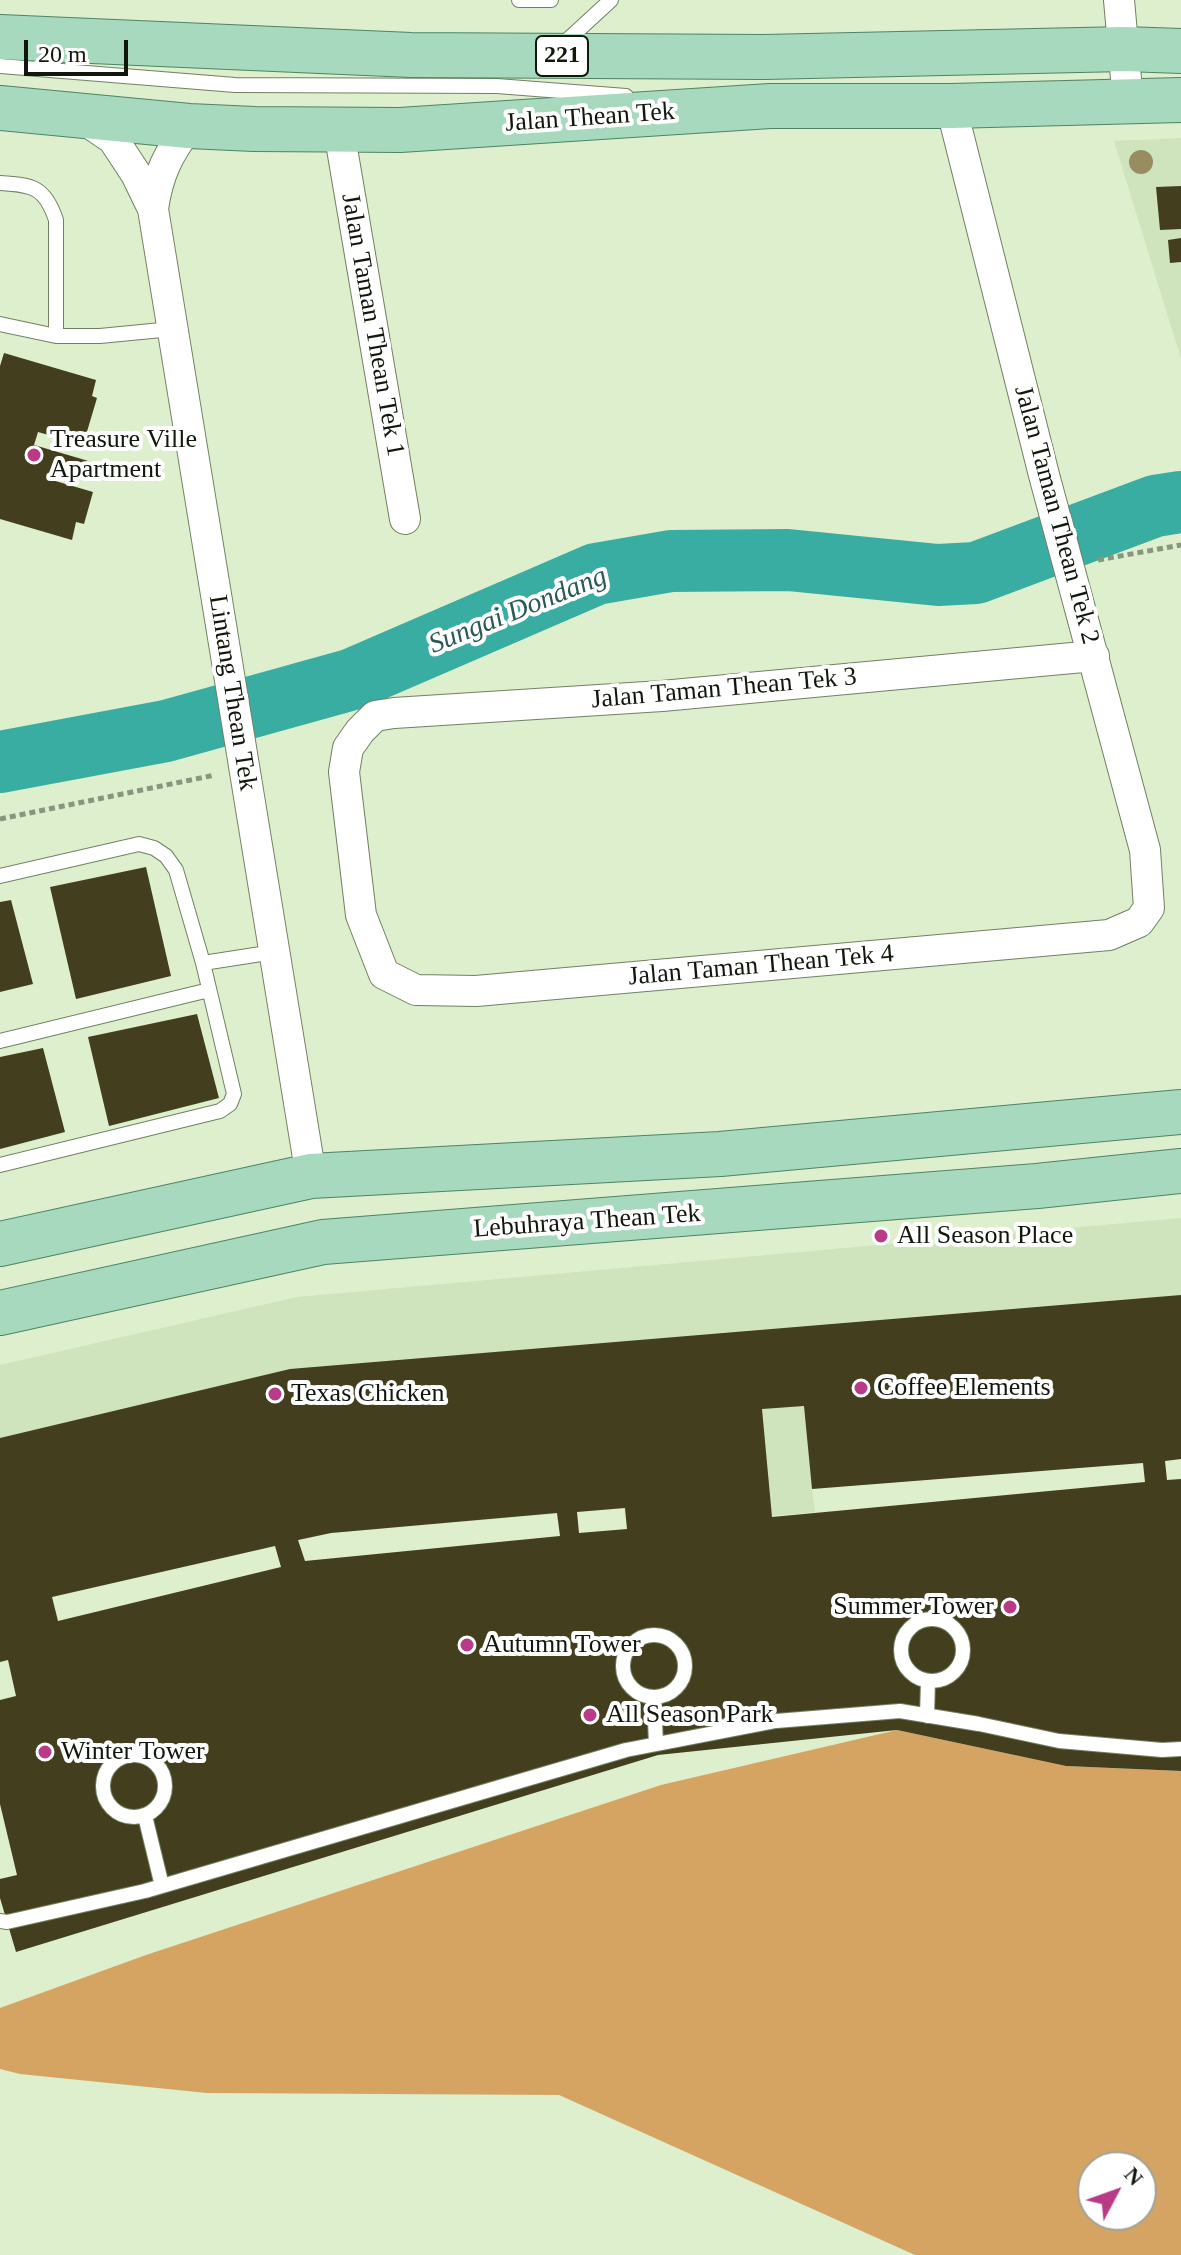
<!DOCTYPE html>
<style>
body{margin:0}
#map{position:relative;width:1181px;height:2255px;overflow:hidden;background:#ddefcd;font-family:"Times New Roman",serif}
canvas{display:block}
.north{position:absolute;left:1077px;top:2151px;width:80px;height:80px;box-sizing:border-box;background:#fff;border:2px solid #a0a29d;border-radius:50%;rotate:49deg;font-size:22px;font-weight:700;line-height:32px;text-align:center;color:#11170b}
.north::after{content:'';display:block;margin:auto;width:28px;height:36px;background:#b93a86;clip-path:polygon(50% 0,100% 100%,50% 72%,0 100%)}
.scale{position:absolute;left:24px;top:40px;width:104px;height:36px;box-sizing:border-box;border:4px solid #11170b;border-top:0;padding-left:10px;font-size:24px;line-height:28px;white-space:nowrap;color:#11170b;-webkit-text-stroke:6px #fff;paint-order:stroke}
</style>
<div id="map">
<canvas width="1181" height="2255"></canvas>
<div class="north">N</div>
<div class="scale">20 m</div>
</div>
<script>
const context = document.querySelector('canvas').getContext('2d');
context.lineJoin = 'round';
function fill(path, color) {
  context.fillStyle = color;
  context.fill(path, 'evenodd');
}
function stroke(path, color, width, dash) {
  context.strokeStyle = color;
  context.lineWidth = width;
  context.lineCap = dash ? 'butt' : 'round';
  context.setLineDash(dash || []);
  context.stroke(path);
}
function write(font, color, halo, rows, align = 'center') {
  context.font = font + ' "Times New Roman",serif';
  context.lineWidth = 8;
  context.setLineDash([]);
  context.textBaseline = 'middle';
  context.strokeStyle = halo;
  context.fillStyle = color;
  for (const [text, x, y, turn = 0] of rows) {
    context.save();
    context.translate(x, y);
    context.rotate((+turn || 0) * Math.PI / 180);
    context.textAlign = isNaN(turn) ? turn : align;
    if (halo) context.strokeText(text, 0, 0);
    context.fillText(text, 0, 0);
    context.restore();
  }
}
fill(new Path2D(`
 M1181,138V359L1114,141Z
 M1181,1218V1459L812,1489L815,1512L627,1529L624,1508L331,1533L0,1609V1365L297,1297Z`), '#cfe4bc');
fill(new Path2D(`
 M897,1730L1066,1766L1181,1771V2255H915L559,2095L207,2093L20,2074L0,2069V2008L146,1955L661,1785ZM1093,2167H1141V2215H1093Z`), '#d6a462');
stroke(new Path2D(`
 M0,762L166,731L353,679L596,574L671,561L788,560L938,575L976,573L1155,506L1181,502`), '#3aada3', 62);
fill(new Path2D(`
 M1181,186V229L1160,230L1156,187Z
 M1181,238V262L1170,263L1168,240Z
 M4,353L96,380L92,396L97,398L83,445L38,432L34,445L102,465L100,476L57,464L52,480L93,492L84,524L76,522L72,540L0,519V366Z
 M146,867L171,976L76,999L50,887Z
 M11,900L33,984L0,992V902Z
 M197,1014L219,1098L109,1126L88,1037Z
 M43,1048L65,1132L0,1149V1057Z
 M1181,1295V1459L1165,1461L1167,1480L1181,1479V1771L1066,1766L897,1730L658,1755L16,1952L0,1898V1879L17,1875L0,1804V1700L16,1696L8,1660L0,1662V1438L290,1369ZM804,1406L812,1489L1143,1463L1145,1482L772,1517L762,1409ZM625,1508L627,1529L579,1533L577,1512ZM557,1513L560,1536L305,1561L298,1540L331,1533ZM275,1546L281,1567L58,1621L52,1597Z`), '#423e1e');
const service = new Path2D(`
 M519,0H551
 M561,46L611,0
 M0,66L235,85L497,86L626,96
 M0,183C33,185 45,187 56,220V336
 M0,324L56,336H100L172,329
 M0,876L139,844L154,848L166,856L176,870L203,963L234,1094L230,1104L220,1111L0,1165
 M203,963L274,952
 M0,1041L209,990
 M901 1650a31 31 0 1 1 62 0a31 31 0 1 1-62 0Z
 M623 1666a31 31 0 1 1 62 0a31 31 0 1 1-62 0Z
 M654,1698L656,1744
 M927,1716L928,1681
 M103 1786a31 31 0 1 1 62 0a31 31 0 1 1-62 0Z
 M145,1816L162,1886
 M0,1921L7,1922L145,1891L626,1750L776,1721L900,1711L979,1724L1059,1741L1162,1750L1181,1749`);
const minor = new Path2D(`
 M1119,0L1128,101
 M951,106L1044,475L1145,850L1149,908L1139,922L1109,935L476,991L416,990L384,974L361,915L344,772L348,748L360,731L375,716L394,713L662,696L1094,656
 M82,118L113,139L136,174L153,209L311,1176
 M339,131L405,519
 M153,209C158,174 168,154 189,126`);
const primary = new Path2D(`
 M0,37L411,55L764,57L1125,49L1181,51
 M0,108L189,126L254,129L400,130L770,106H951L1181,100
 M0,1244L311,1176L720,1154L1181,1112
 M0,1313L323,1242L1037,1186L1181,1171`);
stroke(service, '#718062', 16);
stroke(minor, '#718062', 32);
stroke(primary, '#4d8463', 46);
stroke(new Path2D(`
 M1098,560L1181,545
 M0,819L215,775`), '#89967d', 5, [6, 4]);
stroke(service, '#fff', 14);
stroke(minor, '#fff', 30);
stroke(primary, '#a7d9be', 44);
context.fillStyle = '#978d60';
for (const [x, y] of [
 [1141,162]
]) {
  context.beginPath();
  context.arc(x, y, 12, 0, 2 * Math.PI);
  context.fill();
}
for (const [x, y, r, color] of [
 [34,455,8,"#b93a86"],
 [881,1236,8,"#b93a86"],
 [861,1388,8,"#b93a86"],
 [275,1394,8,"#b93a86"],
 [1010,1607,8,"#b93a86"],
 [467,1645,8,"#b93a86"],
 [590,1715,8,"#b93a86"],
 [45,1752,8,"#b93a86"]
]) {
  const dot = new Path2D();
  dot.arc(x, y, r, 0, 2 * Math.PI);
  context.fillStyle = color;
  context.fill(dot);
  stroke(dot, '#fff', 3);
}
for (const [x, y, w] of [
 [562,56,52]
]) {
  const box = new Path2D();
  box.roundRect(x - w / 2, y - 20, w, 40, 6);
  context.fillStyle = '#fff';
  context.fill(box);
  stroke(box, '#11170b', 2);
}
write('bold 24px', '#11170b', null, [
 ["221",562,56]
]);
write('26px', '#11170b', '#fff', [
 ["Jalan Thean Tek",590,118,-4],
 ["Jalan Taman Thean Tek 1",372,325,80],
 ["Jalan Taman Thean Tek 2",1056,515,75],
 ["Jalan Taman Thean Tek 3",724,689,-5],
 ["Lintang Thean Tek",232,693,81],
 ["Jalan Taman Thean Tek 4",761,966,-5],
 ["Lebuhraya Thean Tek",587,1222,-4]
]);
write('26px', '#11170b', '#fff', [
 ["Treasure Ville",50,440],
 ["Apartment",50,470],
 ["All Season Place",897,1236],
 ["Coffee Elements",877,1388],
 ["Texas Chicken",291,1394],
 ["Summer Tower",994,1607,"right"],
 ["Autumn Tower",483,1645],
 ["All Season Park",606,1715],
 ["Winter Tower",61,1752]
], 'left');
write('italic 28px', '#2a5955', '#fff', [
 ["Sungai Dondang",518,611,-22]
]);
</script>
